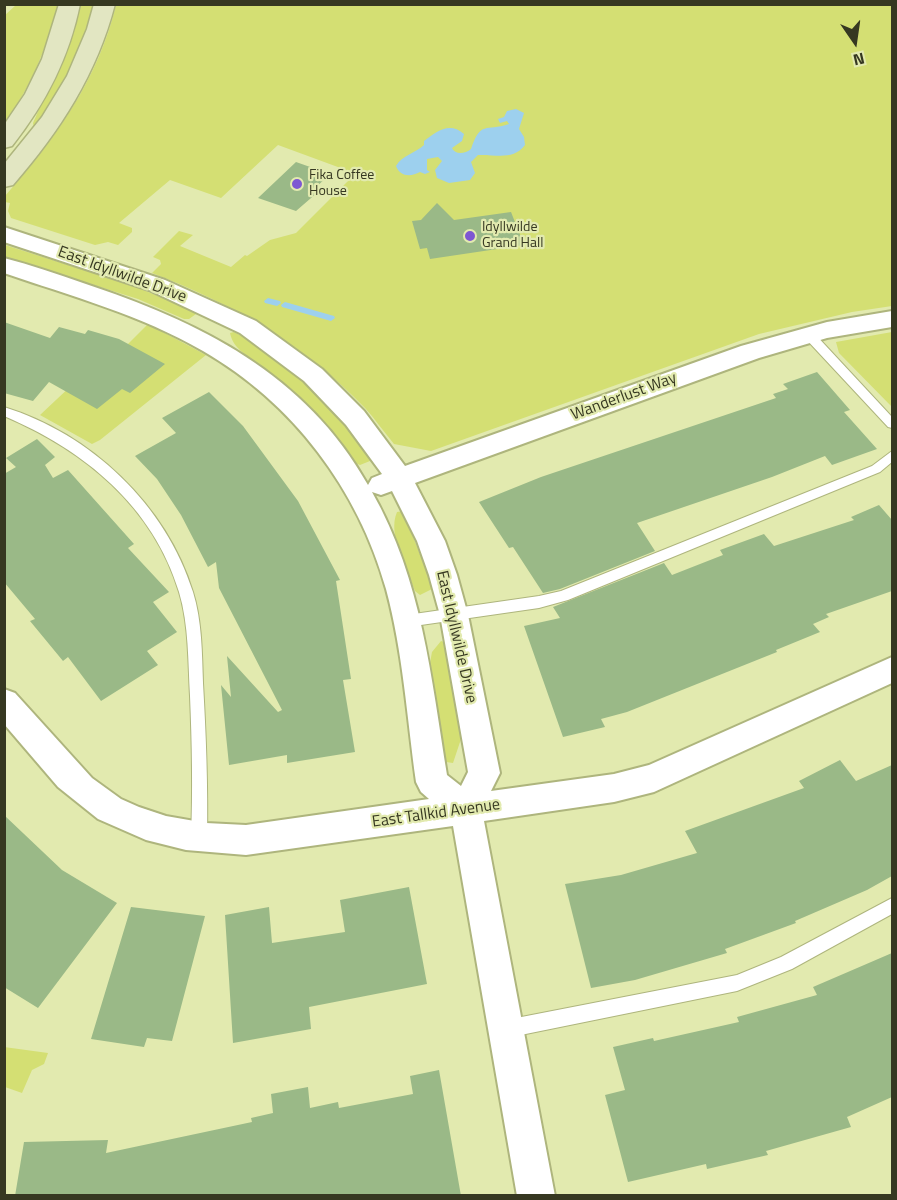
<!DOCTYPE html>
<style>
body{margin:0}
#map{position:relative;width:897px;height:1200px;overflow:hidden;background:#e2eaaf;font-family:"Titillium Web",sans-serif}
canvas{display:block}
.frame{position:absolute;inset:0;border:6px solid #363821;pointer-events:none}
.north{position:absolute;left:825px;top:12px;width:60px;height:60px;-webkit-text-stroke:4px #e2eaaf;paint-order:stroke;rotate:167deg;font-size:16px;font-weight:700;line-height:24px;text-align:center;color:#363821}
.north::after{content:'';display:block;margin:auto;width:21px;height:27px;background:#363821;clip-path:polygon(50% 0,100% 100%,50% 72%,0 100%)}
</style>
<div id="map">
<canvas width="897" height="1200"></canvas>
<div class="frame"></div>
<div class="north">N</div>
</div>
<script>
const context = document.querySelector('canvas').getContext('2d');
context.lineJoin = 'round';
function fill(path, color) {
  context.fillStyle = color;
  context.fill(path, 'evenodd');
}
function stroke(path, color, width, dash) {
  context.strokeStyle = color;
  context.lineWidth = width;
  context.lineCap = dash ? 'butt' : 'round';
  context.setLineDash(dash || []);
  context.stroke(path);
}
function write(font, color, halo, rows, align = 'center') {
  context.font = font + ' "Titillium Web",sans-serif';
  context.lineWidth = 4.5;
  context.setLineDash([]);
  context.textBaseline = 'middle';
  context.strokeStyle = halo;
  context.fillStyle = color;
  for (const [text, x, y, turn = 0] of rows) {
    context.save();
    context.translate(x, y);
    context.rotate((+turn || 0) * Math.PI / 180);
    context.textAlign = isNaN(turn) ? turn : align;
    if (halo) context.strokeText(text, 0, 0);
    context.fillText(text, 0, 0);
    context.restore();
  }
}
fill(new Path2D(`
 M16,5H58C47,48 31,86 5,123L4,16Z
 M77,5H96L95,11L56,101L34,128L33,123L63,54Z
 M116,5H892V306L852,312L759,334L431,451L394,444C384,432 375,419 365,408C305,345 232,304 152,273L161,264L160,260L153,257L179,231L193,235L180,246L231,267L245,255L247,256L270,240L296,233L350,179L346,170L278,145L221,198L170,180L119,223L132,228V232L118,245L108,242L95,245L11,218L8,211L10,203L5,202V196C55,139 98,80 116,5Z
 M5,245L131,285L195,311L196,314L189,319H184L138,299L5,257Z
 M148,324L206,355L100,440L92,444L40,415L106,353L128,344Z
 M234,332C289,359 335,408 370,457V461L360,465L355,463C327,425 295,392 257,363C246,355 233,348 230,333Z
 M892,332V407L839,353L836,342Z
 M403,511L432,585V589L420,595L415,591C407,569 387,535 397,512Z
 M441,641L444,642L461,730V739L453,763L446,762L430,663L432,652Z
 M4,1047L48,1053L44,1064L32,1070L22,1093L5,1087Z`), '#d4df73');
fill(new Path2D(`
 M516,109L524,113L519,129L524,137L525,145C513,161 495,154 478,155L471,162L475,173L470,180L449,183L437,178L435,170L442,161L438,157L427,159V170L430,172L425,174L420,172C411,177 400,177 396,166C402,155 416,153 424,145V141C436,132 449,121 464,134L462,141L452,148C455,155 465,154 471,149C481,120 485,132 509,124L507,121L500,123L498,119L504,117L507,111Z`), '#9dd0ee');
fill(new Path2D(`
 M268,298L280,301L281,303L277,306L265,303L264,301Z
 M285,302L334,316L335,318L331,321L282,307L281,305Z`), '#9dd0ee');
fill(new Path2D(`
 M296,162L330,174L313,190L318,192L296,211L258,198Z
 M437,203L454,220L511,212L524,245L430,259L427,248L420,249L412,221L421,220Z
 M4,322L50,338L59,327L85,334L88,330L119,339L165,364L130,393L122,389L97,409L49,382L33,401L4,393Z
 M817,372L850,410L844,412L877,449L832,465L825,456L772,477L637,523L655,551L560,589L543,593L513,547L509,548L479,502L541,477L776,398L773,394L788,389L783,384Z
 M209,392L243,426L298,501L340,580L336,581L351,679L343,680L355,752L287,763V755L229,765L221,685L231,697L227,656L278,712L282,710L219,588L216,562L208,567L181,515L157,479L135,456L176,433L162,418Z
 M37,439L55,457L45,465L53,478L68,470L134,544L128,548L169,592L153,602L177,632L147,651L158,665L101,701L68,657L63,661L30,621L35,619L4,582V474L16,467L6,458Z
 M879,505L892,520V591L826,614L829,617L813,624L820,632L776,650L777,652L627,712L601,719L605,727L563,737L524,626L560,618L553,607L664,563L672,575L723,555L720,550L764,534L774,546L854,520L851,517Z
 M840,760L856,781L892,765V876L867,890L795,921L796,923L725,949L727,953L635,980L591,988L565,884L621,875L697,853L685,831L804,788L799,781Z
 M4,815L62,870L117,903L38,1008L4,987Z
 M409,887L427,984L309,1007L311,1029L233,1043L225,915L269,907L272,943L345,932L340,900Z
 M131,907L205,916L172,1041L147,1038L144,1047L91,1039Z
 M892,953V1097L847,1117L851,1127L766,1151L768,1155L707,1169L706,1164L628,1182L605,1095L625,1090L613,1047L653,1038L654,1041L739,1022L737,1017L817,995L813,987Z
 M439,1070L461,1196H15L24,1142L108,1140L106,1153L252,1122L251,1118L273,1113L271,1094L308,1087L310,1108L338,1102L339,1108L413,1094L410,1076Z`), '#9ab987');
const lane = new Path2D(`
 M809,331L813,332L892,417V428L888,427L805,338V332Z
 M4,407C91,434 166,505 193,592C202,621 202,653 203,683C206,735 208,786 207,838L204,843L199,845L194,843L191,838C193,791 192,743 190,696C188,662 189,625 179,592C153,506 84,450 4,416Z
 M892,451V462L880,472L568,600L539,608L407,627L402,625L400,621L402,617L407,615L539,596L561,591L872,466Z
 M892,898V914L792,969L737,991L506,1038L500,1035L497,1029L500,1023L506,1020L737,975L781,957Z`);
const street = new Path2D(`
 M4,227L165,280L256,321L322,369L364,411L405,466L741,346L827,322L892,311V327L827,338L759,358L415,483L445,541L457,575L468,615L500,773L491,791L614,774L649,765L892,657V683L654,792L614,802L484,821L555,1196H517L453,826L246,855L186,850L146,840L98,819L58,787L4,724V689L15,693L92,778L121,799L139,807L166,816L206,823L246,825L429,799L421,792L416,782C407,718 403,652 386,589C358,489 293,403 203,351C141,315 71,296 4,273V258C31,265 57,274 83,283C200,322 305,373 368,485L372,478L382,474L346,425L304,381L240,333L149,290L4,242ZM392,491L417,541L429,575L440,615L468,772L461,786L447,775C431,677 422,580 372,492L381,495Z`);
const secondary = new Path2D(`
 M59,4H80C69,58 46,103 12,146L4,148V125L25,94L42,59Z
 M94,4H115C97,74 60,131 13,185L4,187V164L42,117L67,76L87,29Z`);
stroke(lane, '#aeb57d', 2);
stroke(street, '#aeb57d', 4);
stroke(secondary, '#aeb57d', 3);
fill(lane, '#fff');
fill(street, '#fff');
fill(secondary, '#e2e6c2');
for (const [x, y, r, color] of [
 [297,184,6,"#7e58d2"],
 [470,236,6,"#7e58d2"]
]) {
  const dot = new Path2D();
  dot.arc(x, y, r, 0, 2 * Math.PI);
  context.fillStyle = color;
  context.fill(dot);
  stroke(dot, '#e2eaaf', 2);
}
write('14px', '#363821', '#e2eaaf', [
 ["Fika Coffee",309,176],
 ["House",309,192],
 ["Idyllwilde",482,228],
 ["Grand Hall",482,244]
], 'left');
write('16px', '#363821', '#e2eaaf', [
 ["East Idyllwilde Drive",122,275,20],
 ["Wanderlust Way",624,397,-20],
 ["East Idyllwilde Drive",456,637,77],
 ["East Tallkid Avenue",436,814,-8]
]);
</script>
